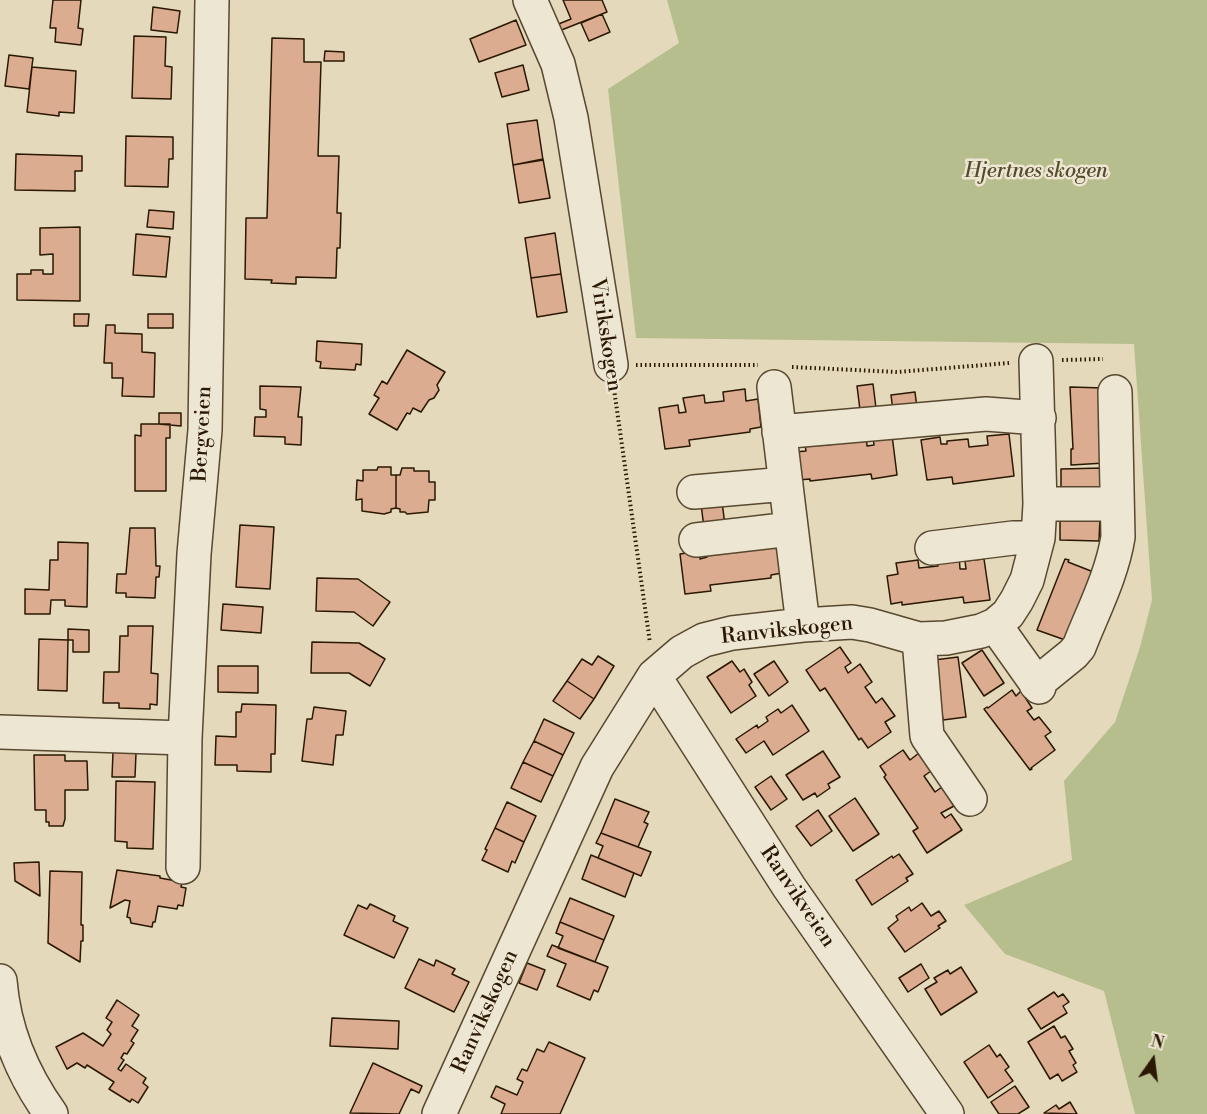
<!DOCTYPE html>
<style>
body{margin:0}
#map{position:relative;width:1207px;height:1114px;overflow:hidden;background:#e4d9ba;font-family:"Libre Bodoni",serif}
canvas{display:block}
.north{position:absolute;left:1123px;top:1030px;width:60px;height:60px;-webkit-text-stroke:4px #ede6d2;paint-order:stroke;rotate:14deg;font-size:16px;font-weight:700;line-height:24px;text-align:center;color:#2a1802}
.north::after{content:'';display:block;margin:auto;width:21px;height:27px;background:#2a1802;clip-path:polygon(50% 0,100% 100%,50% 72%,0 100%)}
</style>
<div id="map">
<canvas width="1207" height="1114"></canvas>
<div class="north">N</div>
</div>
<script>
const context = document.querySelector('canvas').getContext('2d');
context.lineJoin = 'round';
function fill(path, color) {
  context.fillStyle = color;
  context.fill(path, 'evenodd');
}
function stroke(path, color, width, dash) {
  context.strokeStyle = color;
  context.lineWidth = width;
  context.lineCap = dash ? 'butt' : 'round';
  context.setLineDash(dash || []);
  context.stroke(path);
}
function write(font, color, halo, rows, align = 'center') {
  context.font = font + ' "Libre Bodoni",serif';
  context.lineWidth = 5;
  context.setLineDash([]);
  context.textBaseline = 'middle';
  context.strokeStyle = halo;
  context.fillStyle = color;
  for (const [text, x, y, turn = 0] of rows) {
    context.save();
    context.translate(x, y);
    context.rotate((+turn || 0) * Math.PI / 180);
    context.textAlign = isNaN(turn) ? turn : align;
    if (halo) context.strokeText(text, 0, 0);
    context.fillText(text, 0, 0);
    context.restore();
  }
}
fill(new Path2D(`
 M667,0H1207V1114H1135L1104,991L1005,954L964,905L1072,860L1064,781L1115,722L1140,647L1152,600L1134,344L636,338L608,89L679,43Z`), '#b7be8d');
const building = new Path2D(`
 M53,0H81L78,28L83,29L81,45L55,42L56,28H50Z
 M563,0H602L607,12L559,31L556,25L571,19Z
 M153,7L180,11L177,33L151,30Z
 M602,14L610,32L589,41L581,23Z
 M516,20L526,45L479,62L470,39Z
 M134,36L166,37L165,66L172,67L171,99L132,98Z
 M272,38L304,39V62H321L318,156H339L337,213H341L340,248H337L336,278L296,277V284L271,283L272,280L245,279L246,218H267Z
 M325,51L344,52V61H324Z
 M9,55L33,58L29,89L5,86Z
 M523,65L529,90L502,97L495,73Z
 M32,67L76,71L74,113L59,112V116L27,112Z
 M537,120L543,160L513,165L507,124Z
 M126,136L173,137V159H169L168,187L125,186Z
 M16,154L82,156V171H75V191L15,190Z
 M543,159L550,198L519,203L513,165Z
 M149,210L174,212L173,229L147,227Z
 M80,227V301L17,300V274H31V270H43V274H53V254L40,255V228Z
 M555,233L561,274L531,278L525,238Z
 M136,234L170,237L166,277L133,275Z
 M561,274L567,312L537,317L531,278Z
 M74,314H89L88,326H74Z
 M148,314H173V328H148Z
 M106,325H115V333L142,334V352L155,353L154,397L122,396L123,378H112V363H104Z
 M317,341L362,344L361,365L356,364L355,370L320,368L321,362L316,361Z
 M407,350L445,372L437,385L439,390L434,398L429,400L421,412L413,408L410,414L407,413L397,430L369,414L379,398L374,395L382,381L387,384Z
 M873,384L876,408L860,410L857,386Z
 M260,386L301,387L298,417H302L301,445L285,444V437L254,436L255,417H266V410L260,409Z
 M1070,387L1104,388L1105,463L1071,465V449H1073Z
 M745,389L746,401L758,399L761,427L750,429V432L689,440L690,446L665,449L659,408L678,405L679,413L686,412L683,398L704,395L705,403L724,401L723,392Z
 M915,392L918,416L894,419L891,395Z
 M159,413H181V426L159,424Z
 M141,424H170V438H166V491H135V435L141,436Z
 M866,431L867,446L874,445L873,437L892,435L897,475L872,479L871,474L810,481V479L798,480L795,452L806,451L804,439L826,436L827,445L846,442Z
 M1009,434L1014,476L953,484L952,477L927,480L921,440L940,437L941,444H947V441L968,439L969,447L988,445L987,436Z
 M378,467H391V475H396V508L391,509V512L384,514L362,511V499L356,500L357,480L363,481V470H377Z
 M402,468H414V471H429V482H435V500H429L428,512L407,514L405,512H400V509L396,508V475H400Z
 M1103,468L1104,491L1061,492V469Z
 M722,502L725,525L704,528L701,504Z
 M1060,516L1100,517L1099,541L1060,540Z
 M240,525L274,527L270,589L236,587Z
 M130,528H155L156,566H160L159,577H156L155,598L126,597V593H116L117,574H126Z
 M58,542L88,543L87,607L65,606V600H51L50,614H25V589L49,590L50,560H58Z
 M779,545L782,573L771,575V578L710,585L711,591L685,594L680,554L699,551L700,559L707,557L706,554Z
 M959,555L960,569H966L965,561L984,559L990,600L964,603L963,597L902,605V602L891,604L887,576L898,574L896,563L918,560L919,568L938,566L937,558Z
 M1065,559L1069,560L1068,562L1096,573L1068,641L1037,630Z
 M317,578L358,579L390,602L373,626L354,612L316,611Z
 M223,604L263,607L261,633L221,630Z
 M128,626H153L151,673L158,674L157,705L150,704V709L119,708V703H103L104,672H119L120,636H128Z
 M68,629L89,630V652H73V640H68Z
 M39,639L68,640L67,691L38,690Z
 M312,642L359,643L385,659L370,686L349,673H311Z
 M840,647L851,663L845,667L848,673L860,664L872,682L865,687L876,703L882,698L895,716L885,722L891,732L868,748L861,738L859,740L825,688L820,691L806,670Z
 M982,650L1004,683L984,696L962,663Z
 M598,656L614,666L594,699L567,681L582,659L592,665Z
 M958,657L966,717L943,720L934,660Z
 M732,661L740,672L744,669L752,682L749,685L756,696L731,713L707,677Z
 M774,661L788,682L769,696L754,674Z
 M218,666H258V693L218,692Z
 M567,681L594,699L580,719L553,701Z
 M1012,690L1016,696L1021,691L1032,708L1027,711L1034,720L1039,717L1051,732L1045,736L1055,750L1031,768L1032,769L1030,770L984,709L987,707L988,708Z
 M242,704L276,705L275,754H271V772L237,771V765H215L216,736L236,737V712H241Z
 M792,705L809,731L773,755L764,741L746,753L736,739L757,725L758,728L768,721L766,717L778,709L781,713Z
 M314,707L346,711L343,735H336L333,765L302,761L307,719H312Z
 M544,719L574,733L563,755L534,741Z
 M534,741L563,755L553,776L523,762Z
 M903,750L910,760L919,753L931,771L924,776L935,792L942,787L954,806L941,813L945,818L951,814L962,830L927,853L913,831L918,828L884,777L886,775L880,766Z
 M823,751L840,777L828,784L830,788L817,797L815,793L803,800L786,775Z
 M113,752L136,753L135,777H112Z
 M34,755H65V761H87L88,790H65V819L63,826H49V822H46V810H35Z
 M523,762L553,776L541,802L511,788Z
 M771,776L787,799L771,810L755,787Z
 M116,781L155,782L153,849L127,848V842L115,841Z
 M855,798L879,834L853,851L829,816Z
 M615,799L649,812L644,822L648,824L638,847L601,833Z
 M507,802L536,816L524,842L495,828Z
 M818,810L832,831L811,846L796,826Z
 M495,828L524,842L515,863L512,861L508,872L482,860L487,850L485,849Z
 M601,833L651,852L641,876L598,858L603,846L596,843Z
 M899,854L913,874L906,878L908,881L872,905L856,880L892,856L893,858Z
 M591,855L634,873L625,897L582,879Z
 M39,862L40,896L15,881L14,863Z
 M117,870L160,876V878L182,882L181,887L186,888L183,906L178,905L177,909L158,906L155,922H153L152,927L131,923L130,918L127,917L130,901L125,900L110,908Z
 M50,871L82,872L81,925H83V941H81L80,962L48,943Z
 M570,898L614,916L604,940L560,922Z
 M922,903L931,916L939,911L946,921L938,926L940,928L905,952L888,928L898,920L896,916L909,907L911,911Z
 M370,904L395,916L393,921L408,928L394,958L344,935L358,905L367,909Z
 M560,922L604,940L595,962L558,948L563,936L556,933Z
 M552,945L608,967L598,992L594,990L590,1000L557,986L566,964L547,956Z
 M419,959L434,966L436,960L455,969L452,974L469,982L454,1012L405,988Z
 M527,963L545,970L537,990L519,983Z
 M921,964L929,978L908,992L899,978Z
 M961,967L977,992L941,1015L925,989L937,982L934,978L948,970L950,974Z
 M1054,992L1058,997L1063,994L1069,1002L1063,1006L1067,1013L1041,1029L1028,1009Z
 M117,1000L139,1015L132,1026L138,1030L131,1041L134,1043L127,1054L124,1053L121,1058L124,1060L118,1069L121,1071L126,1064L146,1078L143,1083L148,1087L138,1103L132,1099L130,1102L109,1089L114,1082L87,1065L85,1068L77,1063L67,1069L56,1047L83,1033L103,1046L111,1034L107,1030L112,1022L106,1018Z
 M332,1018L399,1021L398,1049L330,1046Z
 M1054,1026L1061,1038L1065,1036L1073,1049L1069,1051L1076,1063L1073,1065L1077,1072L1062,1081L1058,1074L1050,1079L1028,1042Z
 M549,1042L585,1058L560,1114H501L505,1104L491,1097L496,1086L517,1095L523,1082L517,1079L522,1069L527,1071L537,1049L544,1052Z
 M989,1045L997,1057L1000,1054L1009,1067L1005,1070L1013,1081L988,1098L964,1062Z
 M373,1063L422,1086L419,1093L411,1089L399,1114L350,1113Z
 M1015,1086L1029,1107L1018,1114H999L991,1102Z
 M1070,1102L1077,1114L1044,1113L1056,1105L1059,1109Z`);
fill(building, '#dbac90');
stroke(building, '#2a1802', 1.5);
const minor = new Path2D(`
 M530,0L558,64L571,118L611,365
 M774,387L803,625
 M779,432L986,414L1039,418
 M694,492L786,484
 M1040,504H1117
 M696,540L791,529
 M932,548L1013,538H1038
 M995,625L1039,687
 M919,639L927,736L970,799
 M654,676L789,887L947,1114
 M1036,684L1073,654L1079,647C1093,611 1112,575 1118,537L1115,392
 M0,732L185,738
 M183,867L185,738L194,554L205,430L212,0
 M0,981C4,1030 23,1075 51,1114
 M439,1114L597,767L654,676L682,652L704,640L732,633L803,625L852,622L870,625L919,639L946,638L981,631L995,625L1008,614L1017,600L1027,580L1038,538L1040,504L1036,361`);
stroke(minor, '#584830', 36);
stroke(new Path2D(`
 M1062,360L1103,359
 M636,365H758
 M792,367L897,372L1009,363
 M614,389L650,643`), '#2a1802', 4, [1.5, 3]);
stroke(minor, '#ede6d2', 33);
write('italic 21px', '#544a2c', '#ede6d2', [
 ["Hjertnes skogen",1036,172]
]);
write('21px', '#2a1802', '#ede6d2', [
 ["Virikskogen",605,335,81],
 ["Bergveien",203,434,-87],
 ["Ranvikskogen",787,631,-6],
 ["Ranvikveien",797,897,56],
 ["Ranvikskogen",486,1012,-66]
]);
</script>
